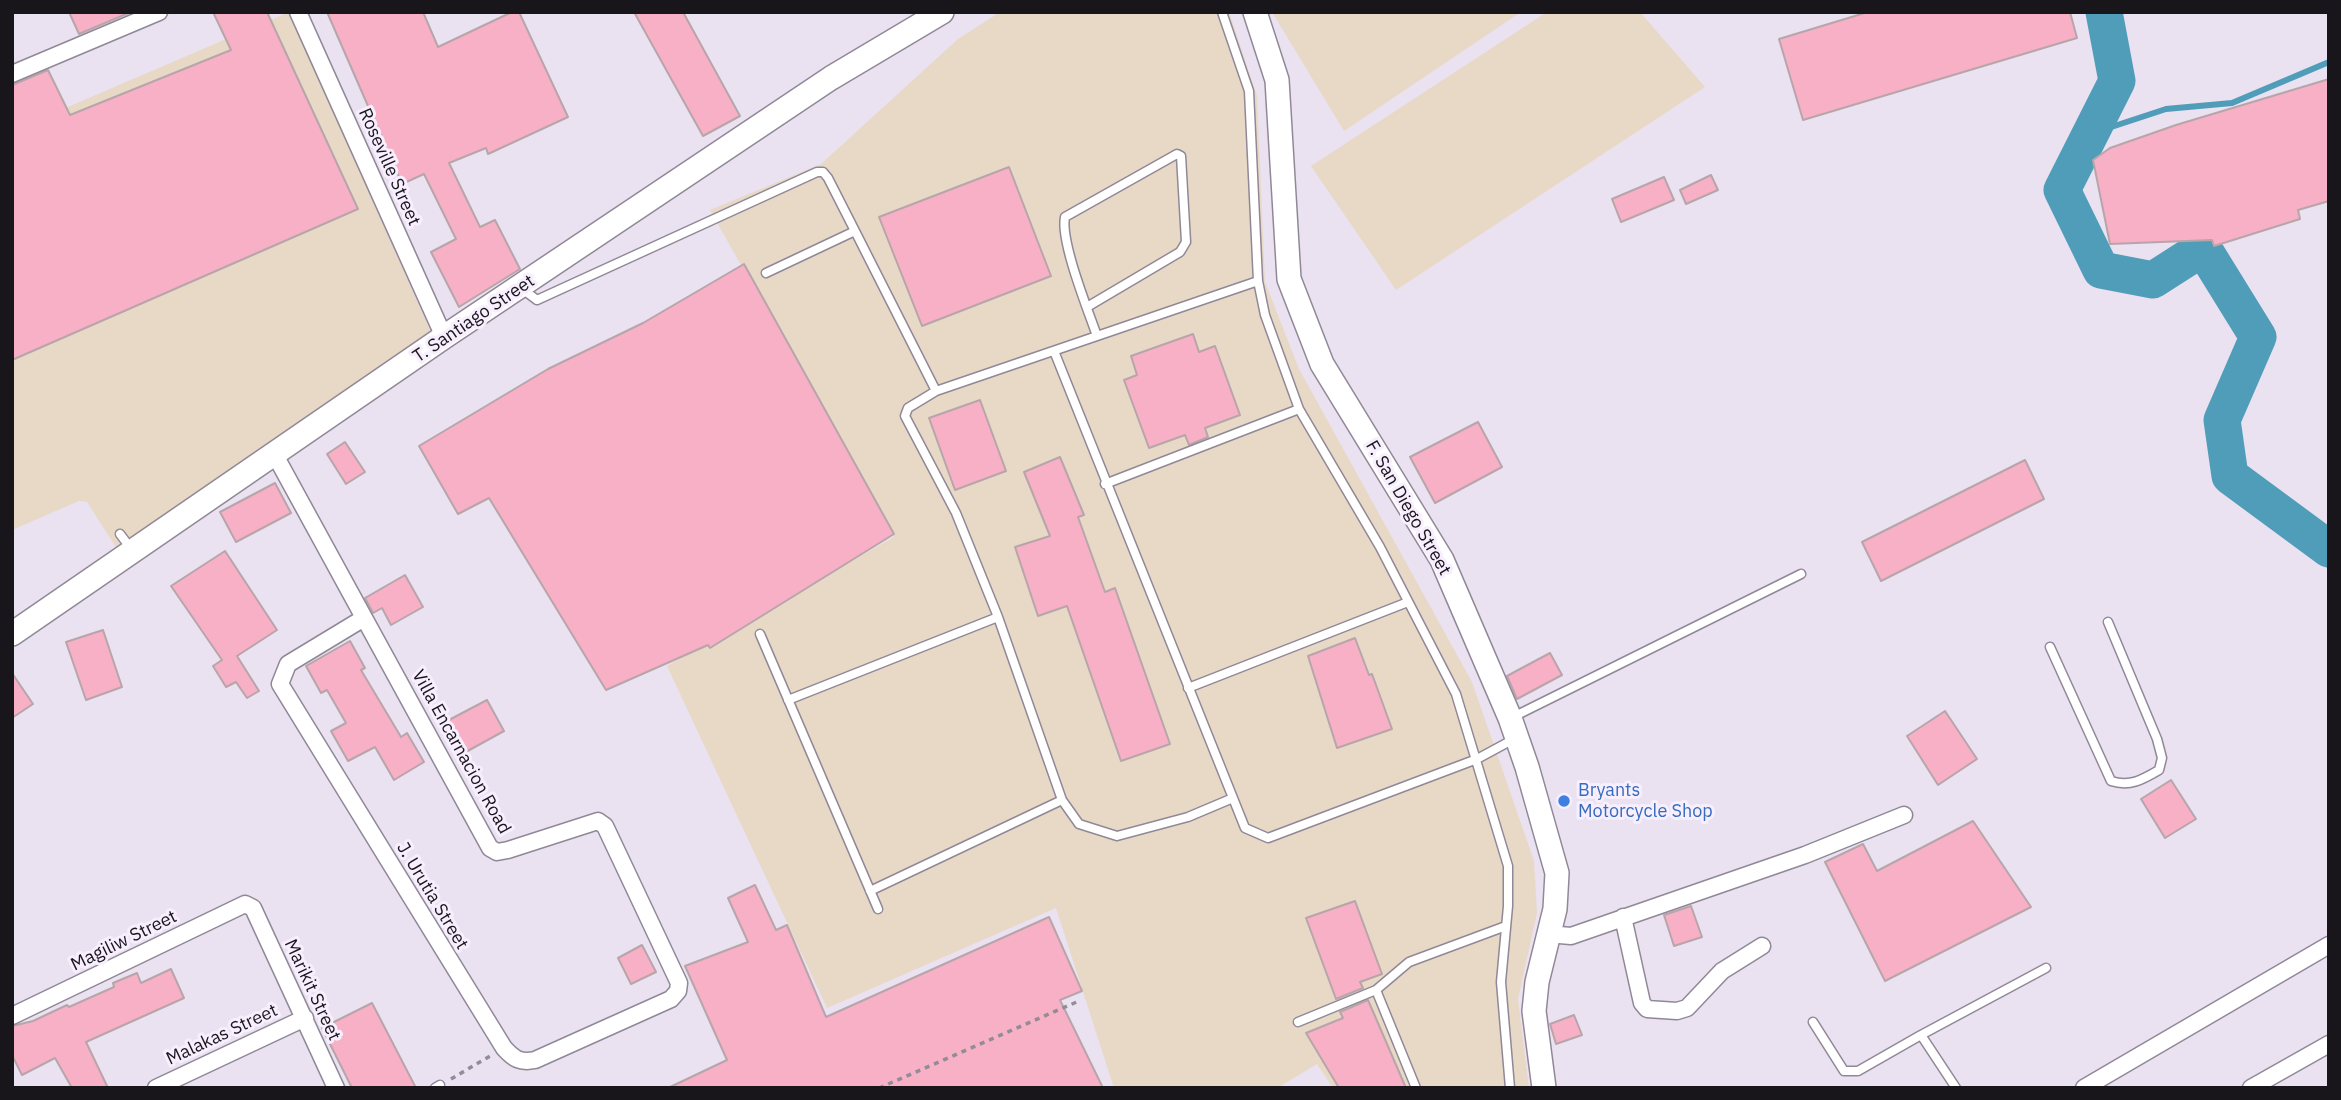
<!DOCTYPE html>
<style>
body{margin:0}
#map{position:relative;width:2341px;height:1100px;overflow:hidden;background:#eae1f1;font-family:"IBM Plex Sans",sans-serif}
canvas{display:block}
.frame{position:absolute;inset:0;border:14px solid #19161b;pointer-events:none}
</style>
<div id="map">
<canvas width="2341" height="1100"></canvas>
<div class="frame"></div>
</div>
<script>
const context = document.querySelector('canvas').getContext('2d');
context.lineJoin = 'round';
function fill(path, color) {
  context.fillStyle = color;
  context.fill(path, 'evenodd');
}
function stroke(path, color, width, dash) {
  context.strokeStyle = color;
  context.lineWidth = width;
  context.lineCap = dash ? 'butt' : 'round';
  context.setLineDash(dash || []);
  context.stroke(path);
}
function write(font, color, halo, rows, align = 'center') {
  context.font = font + ' "IBM Plex Sans",sans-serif';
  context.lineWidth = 6;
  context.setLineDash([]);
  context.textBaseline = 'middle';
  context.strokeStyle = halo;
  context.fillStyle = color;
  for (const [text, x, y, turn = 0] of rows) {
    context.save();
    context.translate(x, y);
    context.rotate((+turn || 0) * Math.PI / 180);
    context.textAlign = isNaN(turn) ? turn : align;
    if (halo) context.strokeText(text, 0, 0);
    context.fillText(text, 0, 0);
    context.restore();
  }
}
fill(new Path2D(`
 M289,12L432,335L119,552L87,502L79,501L12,530V131Z
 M1000,12H1229L1257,96L1265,282L1299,369L1472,682L1534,861L1537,913L1518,999L1529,1088H1333L1317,1064L1277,1088H1114L1056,908L827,1008L667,666L894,537L710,210L821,164L958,39Z
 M1272,12H1521L1344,131Z
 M1547,12H1640L1705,87L1396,290L1311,166Z`), '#e8d9c6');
stroke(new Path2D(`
 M2090,134L2166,109L2232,103L2329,62`), '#4f9db9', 6);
stroke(new Path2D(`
 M2104,12L2117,81L2062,190L2101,270L2153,280L2203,248L2258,337L2222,420L2230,476L2329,549`), '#4f9db9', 37);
const building = new Path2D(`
 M69,12H131L79,34Z
 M213,12H267L358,209L12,360V85L48,70L70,115L231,50Z
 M327,12H423L438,47L512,12H519L568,117L488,154L486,148L449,163L480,227L495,220L520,269L459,307L431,252L456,239L424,174L402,184Z
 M634,12H683L740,116L703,136Z
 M1868,12H2070L2077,38L1803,120L1779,39Z
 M2329,79V201L2298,210L2300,219L2214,246L2212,240L2110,244L2093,160L2110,148L2176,125Z
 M1009,167L1051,276L922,326L879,217Z
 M1711,175L1718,190L1686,204L1680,190Z
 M1664,177L1674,200L1621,222L1612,199Z
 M744,264L894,534L710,648L708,645L606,690L489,498L458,514L419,446L548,369L643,323Z
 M1193,334L1199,352L1215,346L1240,415L1205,428L1208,437L1189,445L1185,435L1149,448L1124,380L1137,375L1131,356Z
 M980,400L1006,471L955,490L929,418Z
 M1478,422L1502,467L1435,503L1410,457Z
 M345,442L365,472L346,484L327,454Z
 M1060,457L1084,515L1078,517L1105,592L1115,588L1170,744L1121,761L1067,606L1038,616L1015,547L1050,536L1024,472Z
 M2025,460L2044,499L1881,581L1862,542Z
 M275,483L291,513L236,542L220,512Z
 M225,551L277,630L237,656L259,691L247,698L236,682L226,687L213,666L222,660L171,586Z
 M405,575L423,607L391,625L382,608L373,613L365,598Z
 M103,630L122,687L86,700L66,642Z
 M1355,638L1369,675L1372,674L1392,729L1337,748L1308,656Z
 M350,641L365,668L361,670L401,737L407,733L424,762L394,780L375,747L348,761L331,731L346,723L327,690L321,693L306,666Z
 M1550,653L1562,675L1517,699L1507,676Z
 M12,673L33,704L12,718Z
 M487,700L504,731L464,753L447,721Z
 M1945,711L1977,759L1938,785L1907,736Z
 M2171,780L2196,819L2165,838L2141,799Z
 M1973,821L2031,907L1885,981L1825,862L1863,844L1877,871Z
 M755,885L776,930L787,925L826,1017L1049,917L1082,991L1060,1000L1103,1088H668L727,1060L685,966L748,942L728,898Z
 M1355,901L1382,974L1360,982L1363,988L1336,999L1306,918Z
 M1691,906L1702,937L1674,946L1664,915Z
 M642,945L656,972L631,984L618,958Z
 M171,969L184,998L86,1042L108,1088H72L55,1058L22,1075L12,1055V1026L33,1021L67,1005L69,1007L114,987L113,983L137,973L141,983Z
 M1368,1000L1406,1088H1339L1306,1033L1343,1018L1340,1012Z
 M372,1003L416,1088H352L322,1028Z
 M1574,1015L1582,1035L1556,1044L1550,1024Z`);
fill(building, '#f7b0c5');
stroke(building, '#b8a5aa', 2);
const lane = new Path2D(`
 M1222,12L1249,91L1258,281L1265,315L1299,409L1380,547L1456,694L1508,866V906L1501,982L1510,1088
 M766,273L855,231L936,391L908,408L905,416L956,513L998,617L1062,800L1079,824L1117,836L1188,817L1233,798
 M521,288L537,300L817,172H823L828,178L855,231
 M1087,307L1180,252L1186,242L1181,156L1177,154L1065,217C1060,241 1088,310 1097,336
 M1054,351L1245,828L1268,838L1477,759L1514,739
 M936,391L1258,281
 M1105,484L1299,409
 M120,534L132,550
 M760,634L878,909
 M2050,647L2111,781C2130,787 2142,780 2159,770L2162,758L2157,739L2108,622
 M1188,688L1408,602
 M788,700L998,617
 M1513,717L1801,574
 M870,891L1062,800
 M1376,990L1416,1088
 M1298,1022L1376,990L1409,962L1506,926
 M1813,1022L1844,1071H1858L1921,1035L1956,1088
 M1921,1035L2046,968
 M435,1088L440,1085`);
const street = new Path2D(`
 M298,12L444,337
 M12,74L159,12
 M275,455L490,848L497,852L508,850L598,821L605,826L679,983L678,991L671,999L535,1060C520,1063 514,1059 504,1048L280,684L288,664L364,618
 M1623,917L1642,1003L1647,1009L1677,1011L1687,1008L1722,971L1762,946
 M1548,934L1571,936L1805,855L1904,815
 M12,1016L245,904L253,908L336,1088
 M156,1088L305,1018
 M2084,1088L2329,945
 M2251,1088L2329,1044`);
const secondary = new Path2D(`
 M1255,12L1277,80L1289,279L1322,364L1442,560L1510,718L1527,767L1557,873L1555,909L1537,982L1534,1011L1544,1088
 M12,634L444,337L831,78L942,12`);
stroke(lane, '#908897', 11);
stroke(street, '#908897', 19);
stroke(secondary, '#908897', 26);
stroke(new Path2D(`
 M451,1079L490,1056
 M879,1088L1079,1001`), '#928c97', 3.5, [5, 5]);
stroke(lane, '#fff', 8);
stroke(street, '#fff', 16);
stroke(secondary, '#fff', 23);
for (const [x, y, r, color] of [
 [1564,801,7,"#3f7fe0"]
]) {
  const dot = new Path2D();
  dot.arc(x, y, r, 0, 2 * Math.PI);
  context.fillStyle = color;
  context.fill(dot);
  stroke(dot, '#f7eefe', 2.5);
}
write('18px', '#19161b', '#f7eefe', [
 ["Roseville Street",389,167,66],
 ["T. Santiago Street",474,319,-34],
 ["F. San Diego Street",1408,508,60],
 ["Villa Encarnacion Road",461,752,61],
 ["J. Urutia Street",432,896,59],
 ["Magiliw Street",124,941,-26],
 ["Marikit Street",312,990,65],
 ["Malakas Street",222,1035,-25]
]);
write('18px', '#366cbe', '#f7eefe', [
 ["Bryants",1578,791],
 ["Motorcycle Shop",1578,812]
], 'left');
</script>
